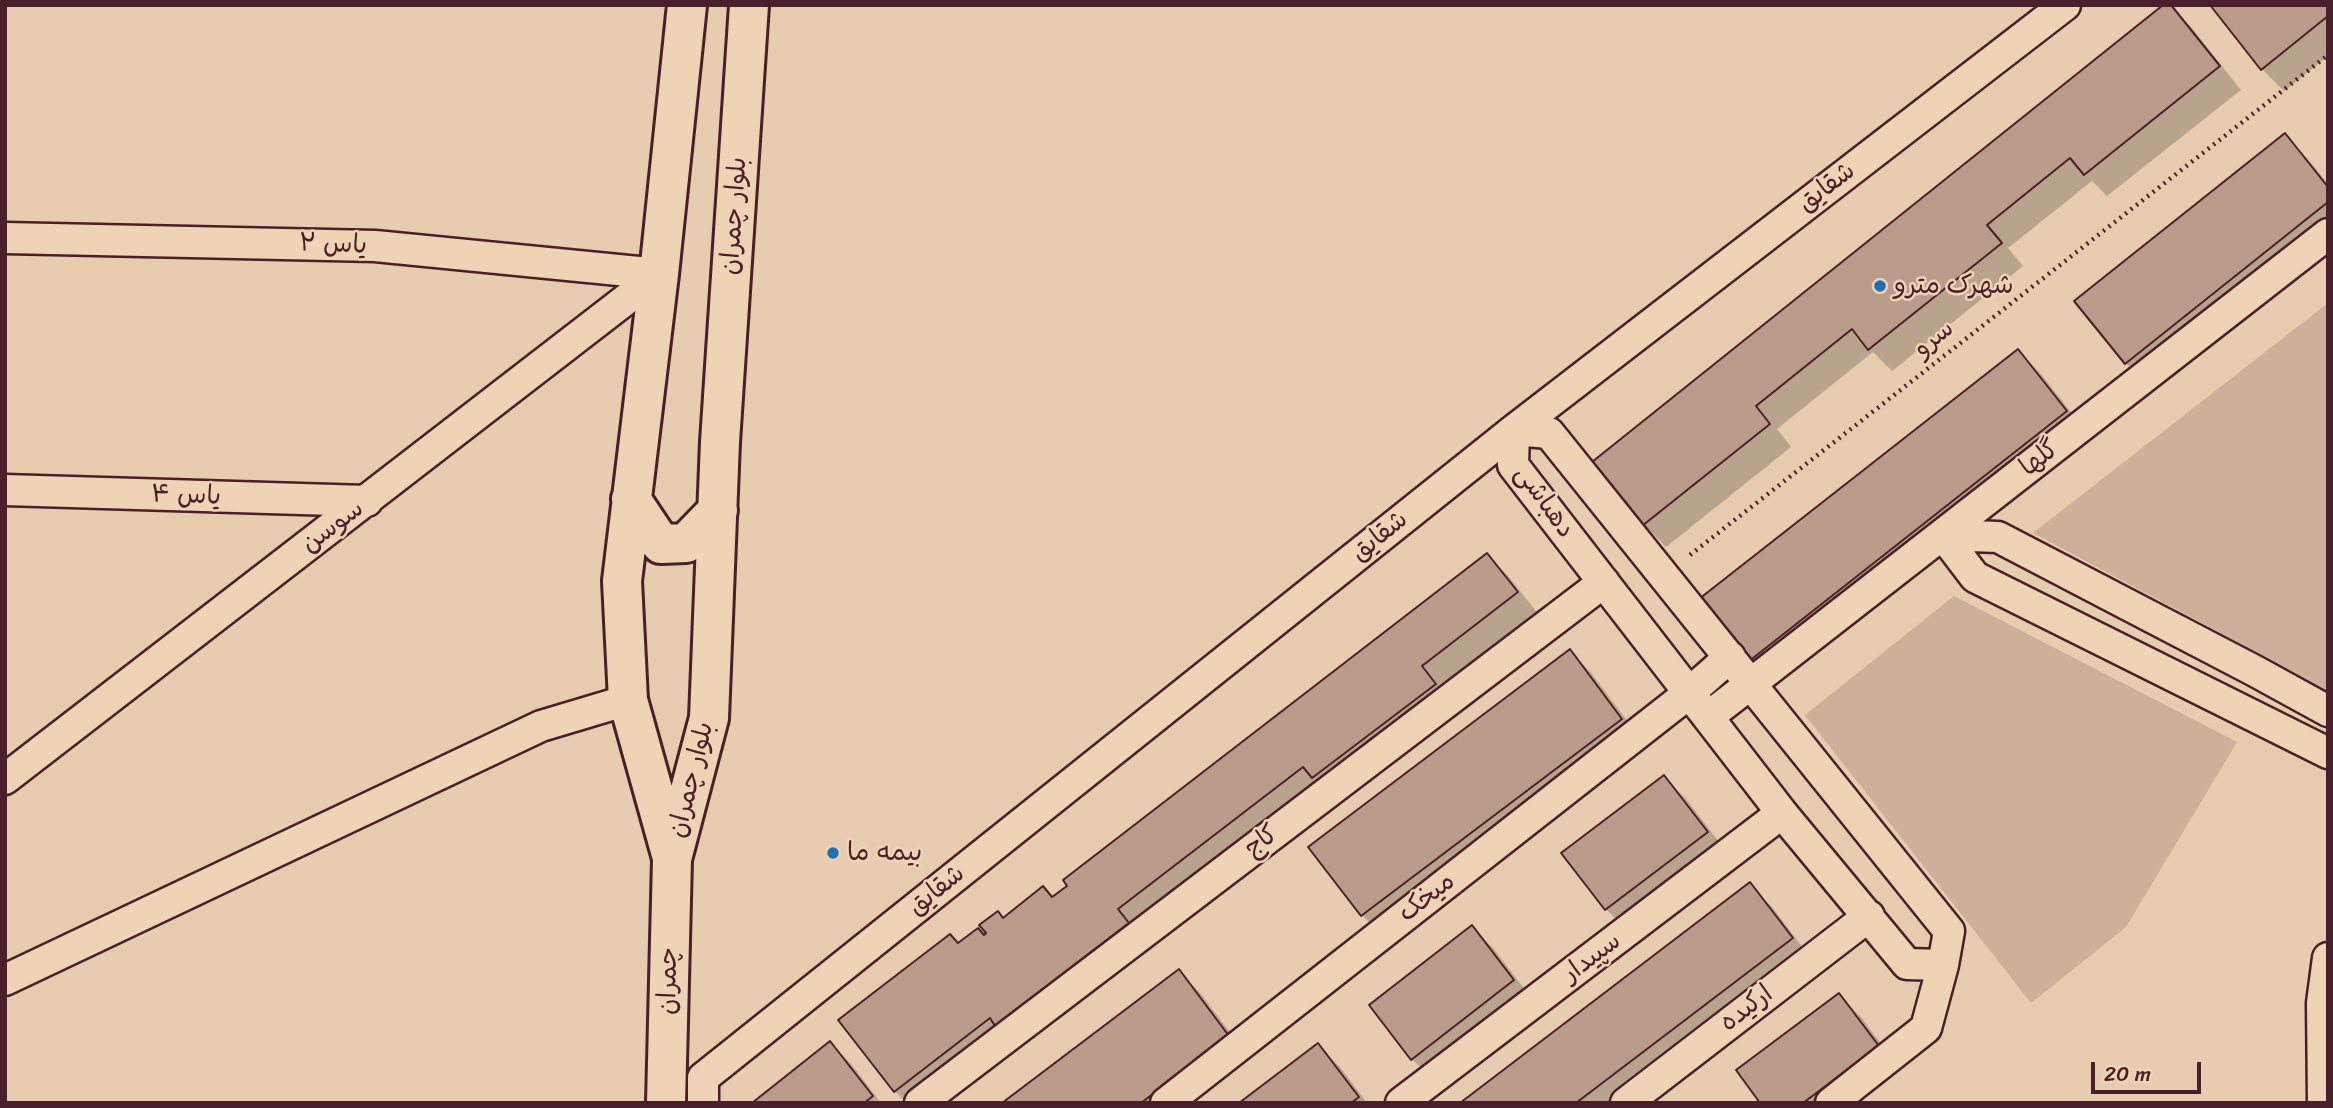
<!DOCTYPE html>
<meta charset="utf-8">
<style>
body{margin:0}
#map{position:relative;width:2333px;height:1108px;overflow:hidden;background:#e7ccaf;font-family:Sriracha,sans-serif}
canvas{display:block}
.frame{position:absolute;inset:0;border:7px solid #4a1f2b;pointer-events:none}
.scale{position:absolute;left:2091px;top:1062px;width:110px;height:32px;box-sizing:border-box;border:4px solid #4a1f2b;border-top:0;padding-left:9px;font-size:21px;line-height:24px;white-space:nowrap;color:#4a1f2b;-webkit-text-stroke:5px #eed3b5;paint-order:stroke}
</style>
<div id="map">
<canvas width="2333" height="1108"></canvas>
<div class="frame"></div>
<div class="scale">20 m</div>
</div>
<script>
const context = document.querySelector('canvas').getContext('2d');
context.lineJoin = 'round';
function fill(path, color) {
  context.fillStyle = color;
  context.fill(path, 'evenodd');
}
function stroke(path, color, width, dash) {
  context.strokeStyle = color;
  context.lineWidth = width;
  context.lineCap = dash ? 'butt' : 'round';
  context.setLineDash(dash || []);
  context.stroke(path);
}
function write(font, color, halo, rows, align = 'center') {
  context.font = font + ' Sriracha,"Playpen Sans Arabic",sans-serif';
  context.lineWidth = 5;
  context.setLineDash([]);
  context.textBaseline = 'middle';
  context.strokeStyle = halo;
  context.fillStyle = color;
  for (const [text, x, y, turn = 0] of rows) {
    context.save();
    context.translate(x, y);
    context.rotate((+turn || 0) * Math.PI / 180);
    context.textAlign = isNaN(turn) ? turn : align;
    if (halo) context.strokeText(text, 0, 0);
    context.fillText(text, 0, 0);
    context.restore();
  }
}
fill(new Path2D(`
 M2328,303V690L2033,533Z
 M1954,596L2237,742L2126,927L2031,1003L1805,715Z`), '#cdaf9a');
fill(new Path2D(`
 M2169,5L2190,26L2241,90L2107,196L2092,181L2008,248L2023,266L1892,371L1873,352L1777,429L1791,447L1666,547L1644,525L1594,463Z
 M2328,5V56L2284,91L2262,69Z
 M2285,136L2307,158L2328,184V242L2148,385L2126,363Z
 M2018,351L2041,374L2088,434L1772,683L1749,660Z
 M1487,555L1509,577L1539,615L1150,946L1019,1047L1012,1040L907,1103L895,1091L959,945L984,937L1003,920L1053,898Z
 M1570,651L1592,674L1643,742L1384,937L1362,915Z
 M1664,777L1686,799L1729,855L1628,931L1606,909L1563,853Z
 M1750,885L1772,907L1813,961L1627,1103H1463Z
 M1472,927L1494,949L1535,1003L1434,1081L1412,1059Z
 M1179,971L1201,994L1250,1059L1192,1103H1005Z
 M1839,995L1861,1017L1900,1069L1854,1103H1763Z
 M830,1043L852,1065L881,1103H755Z
 M1318,1045L1340,1067L1367,1103H1241Z`), '#0003');
const building = new Path2D(`
 M2163,5H2171L2220,66L2084,175L2070,158L1987,225L2002,243L1868,350L1852,329L1756,406L1770,424L1642,526L1592,462Z
 M2210,5H2328V16L2261,70Z
 M2285,133L2328,187V202L2125,364L2074,301Z
 M2018,349L2067,411L1748,662L1699,599Z
 M1487,553L1518,592L1422,666L1436,684L1312,778L1303,767L1118,909L1129,923L995,1026L990,1018L894,1092L838,1020L950,934L958,943L978,928L984,935L986,933L979,925L998,911L1003,918L1043,886L1052,897L1067,886L1063,880Z
 M1570,649L1622,719L1361,916L1308,847Z
 M1664,775L1708,832L1605,910L1561,853Z
 M1750,882L1793,938L1576,1103H1460Z
 M1472,925L1514,980L1411,1060L1369,1005Z
 M1179,969L1229,1036L1141,1103H1002Z
 M1839,993L1879,1046L1803,1103H1760L1736,1070Z
 M830,1041L873,1096L864,1103H752Z
 M1318,1043L1359,1097L1351,1103H1239Z`);
fill(building, '#bb9b8a');
stroke(building, '#4a1f2b', 2);
const minor = new Path2D(`
 M5,238L375,246L659,274
 M5,490L367,501
 M2328,711L2255,671L1998,537L1943,535L1975,577L2328,753
 M1708,717L2328,234
 M5,779L659,274
 M5,980L541,726L628,700
 M703,1103V1078L1514,430L2065,5
 M920,1103L1604,582
 M1166,1103L1688,694L1730,657
 M1401,1103L1782,813
 M1626,1103L1869,916
 M1831,1103L1926,1028L1943,965L1949,931L1549,433L1514,430L1513,465L1782,813L1907,964L1943,965
 M2323,1103L2322,1003L2328,958`);
const secondary = new Path2D(`
 M631,499L661,544L686,543L718,510
 M672,858L628,700L622,581L659,274L687,5
 M666,1103L672,859L709,718L720,442L749,5`);
stroke(minor, '#4a1f2b', 35);
stroke(secondary, '#4a1f2b', 44);
stroke(new Path2D(`
 M1690,555L2328,55`), '#4a1f2b', 4.5, [2, 5]);
stroke(minor, '#eed3b5', 30);
stroke(secondary, '#eed3b5', 38);
for (const [x, y, r, color] of [
 [1880,286,7,"#1f6fb2"],
 [833,853,7,"#1f6fb2"]
]) {
  const dot = new Path2D();
  dot.arc(x, y, r, 0, 2 * Math.PI);
  context.fillStyle = color;
  context.fill(dot);
  stroke(dot, '#eed3b5', 2.5);
}
write('26px', '#4a1f2b', '#eed3b5', [
 ["شقایق",1827,188,-38],
 ["بلوار چمران",735,216,-86],
 ["یاس ۲",333,245,2],
 ["سرو",1934,339,-38],
 ["گلها",2040,459,-38],
 ["یاس ۴",186,496,2],
 ["دهباشی",1544,502,54],
 ["سوسن",333,527,-37],
 ["شقایق",1380,537,-39],
 ["بلوار چمران",692,780,-76],
 ["کاج",1262,842,-37],
 ["شقایق",937,891,-39],
 ["میخک",1427,898,-38],
 ["سپیدار",1592,958,-37],
 ["چمران",669,981,-89],
 ["ارکیده",1747,1009,-37]
]);
write('26px', '#4a1f2b', '#eed3b5', [
 ["شهرک مترو",1894,286],
 ["بیمه ما",847,853]
], 'left');
</script>
